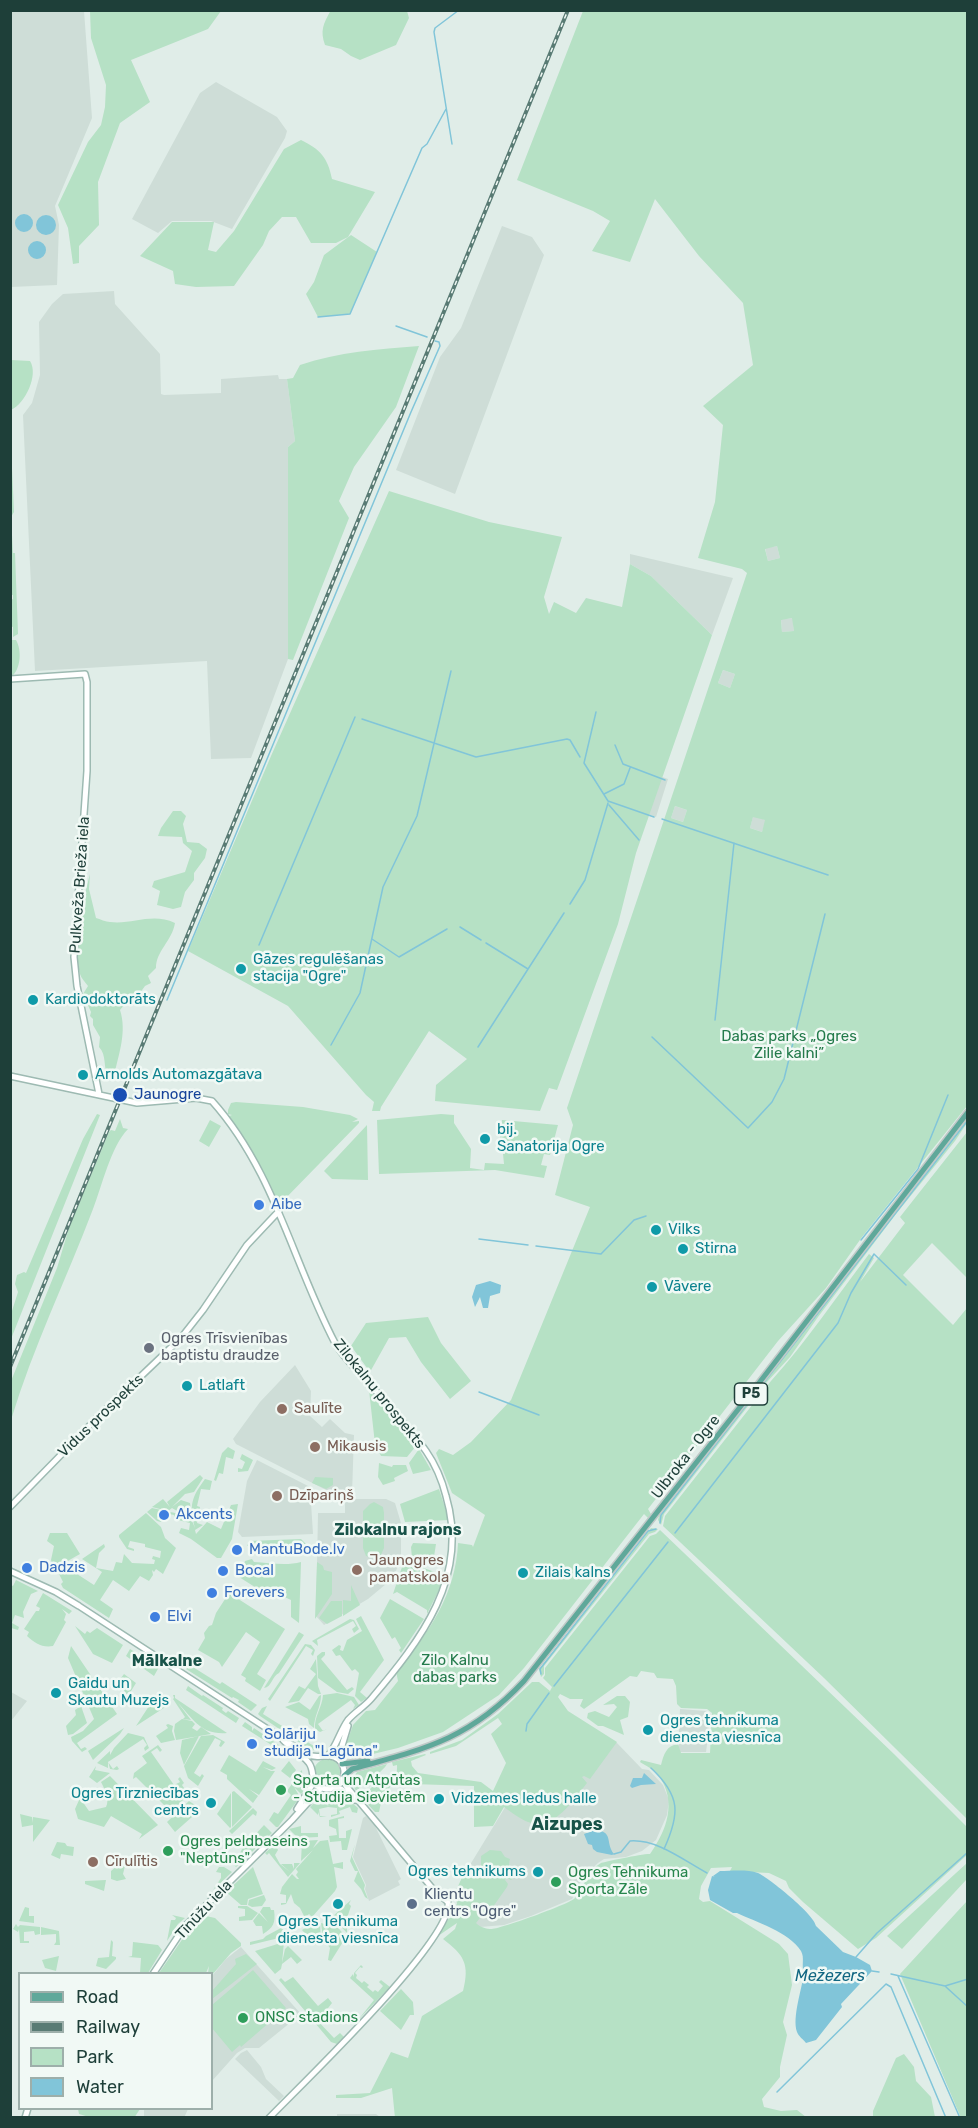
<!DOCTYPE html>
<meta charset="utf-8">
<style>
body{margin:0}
#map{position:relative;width:978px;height:2128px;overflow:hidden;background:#e0ede8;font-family:Rubik,sans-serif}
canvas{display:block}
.frame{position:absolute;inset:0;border:12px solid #1e3f39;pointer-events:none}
.legend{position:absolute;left:18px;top:1972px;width:195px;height:138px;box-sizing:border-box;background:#f1f9f5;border:2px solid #9dafaa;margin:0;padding:8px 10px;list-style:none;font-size:18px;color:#1e3f39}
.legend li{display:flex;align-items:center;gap:12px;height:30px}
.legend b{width:30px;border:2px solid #9dafaa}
</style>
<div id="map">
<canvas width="978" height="2128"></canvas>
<div class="frame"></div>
<ul class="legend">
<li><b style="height:8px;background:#5fa89a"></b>Road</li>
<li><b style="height:8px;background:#597b74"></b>Railway</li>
<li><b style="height:16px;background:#b6e1c5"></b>Park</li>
<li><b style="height:16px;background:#81c5d9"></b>Water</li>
</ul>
</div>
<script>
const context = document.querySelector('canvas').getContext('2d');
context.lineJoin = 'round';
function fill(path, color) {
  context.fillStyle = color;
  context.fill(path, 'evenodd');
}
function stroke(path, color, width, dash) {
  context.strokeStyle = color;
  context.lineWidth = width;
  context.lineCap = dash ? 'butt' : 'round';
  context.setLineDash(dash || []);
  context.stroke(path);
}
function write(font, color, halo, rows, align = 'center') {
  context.font = font + ' Rubik,sans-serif';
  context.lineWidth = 5;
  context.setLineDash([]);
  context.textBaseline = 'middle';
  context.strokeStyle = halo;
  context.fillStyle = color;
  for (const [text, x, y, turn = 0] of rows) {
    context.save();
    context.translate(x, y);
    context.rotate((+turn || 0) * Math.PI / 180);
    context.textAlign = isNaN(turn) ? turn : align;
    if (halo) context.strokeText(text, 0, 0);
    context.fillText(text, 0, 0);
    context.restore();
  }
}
fill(new Path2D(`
 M10,11H84L92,118L55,206L59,225L57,285L11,287Z
 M216,82L277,117L287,131L285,138L232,229L211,221H172L158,233L132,219L200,93Z
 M502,226L532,237L544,255L455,494L396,470L440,357L461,328Z
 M114,291L115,304L160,354L161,394L164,395L221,393V379L278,375L279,379H287L295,441L288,447V659L251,758L211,759L207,661L35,671L23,415L32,403L40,375L39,322L52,304L63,294Z
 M777,546L780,558L768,561L765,548Z
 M630,554L733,578L712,635L651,576L630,564Z
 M793,618L794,631L782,632L781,619Z
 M723,670L735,674L730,688L718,683Z
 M634,767L668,779L656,817L622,805Z
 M675,806L687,810L683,822L671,818Z
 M753,816L766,820L762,832L750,828Z
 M295,1365L311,1391L310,1416L322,1427L330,1419L345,1433L354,1435L352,1494L332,1493L236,1444L233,1439L260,1402Z
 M257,1460L310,1487L313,1534L242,1537L238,1532L247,1481Z
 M345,1499H386L395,1503L401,1523V1560L392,1579L368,1599L324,1625L316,1616L318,1513H345Z
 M11,1692L27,1701L11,1721Z
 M680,1709L706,1711L711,1715L706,1752H678Z
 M605,1738L617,1743L642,1769L649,1770L663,1785L669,1800L667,1815L656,1840L642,1851L626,1857L604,1859L598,1863L584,1876L572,1899L531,1916L504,1925L480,1927L461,1915L455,1897L462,1878L529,1768Z
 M366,1816L375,1826L401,1879L398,1881L400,1885L369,1901L365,1889L366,1885L353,1857L363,1818Z
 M241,1947L301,2014L259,2048H245L237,2053L212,2081V1976L226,1959Z
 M247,2050L261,2067L266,2079L284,2096L279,2101L235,2059L241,2053Z
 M144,2109V2108L188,2109L184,2118L144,2117Z
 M337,2114H376L380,2117H337Z`), '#ceddd7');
fill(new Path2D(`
 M331,10L407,11L409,18L396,45L360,60L351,56L341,49L325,45C320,31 323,24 331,10Z
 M90,11H221L208,29L131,60L150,102L120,123L98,182L99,225L79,246V263L73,264L68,228L58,205L88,142L101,125L105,107L106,85L91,38Z
 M583,11H967V1106L862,1237L826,1288L778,1341L648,1509L651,1514L648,1518L644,1514L524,1668L499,1695L443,1732L398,1748L352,1759L345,1748L353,1725L366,1711L375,1710L398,1681L396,1671C429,1634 456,1593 458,1543L472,1545L473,1547L485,1515L452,1493L436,1453L439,1449L453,1455L471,1442L511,1400L590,1207L555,1195L573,1125L567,1108L747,573L742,569L698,558L715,502L723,425L703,406L753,365L743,303L699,256L655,199L630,262L592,251L610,221L593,211L517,180ZM777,546L780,558L768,561L765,549ZM792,618L794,631L782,632L781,620ZM723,670L735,674L730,688L718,683ZM675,806L687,810L683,822L671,818ZM753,817L765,820L762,832L750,828Z
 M301,140C320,149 328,158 332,179L375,192L348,237L336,243H311L296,217H282L269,231L263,245L234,286L196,287L175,284L173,271L140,256L172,222H214L208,250L216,252L234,231L284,149Z
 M351,235L377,252L350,314L318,317L306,294L314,282L324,255Z
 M419,346L396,407L354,467L339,501L349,518L293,660L288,659V447L295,441L287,379L293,378L300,365C339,352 378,349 419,346Z
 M11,360L30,361C39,375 25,404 11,410Z
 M10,424L14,512L11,517L13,553H15L18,634L13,637V627L10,626L11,600L13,599V595H10Z
 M389,491L489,522L562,537L544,597L549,614L554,602L576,613L586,598L622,607L630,564L651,576L712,635L636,853L618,924L557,1090L549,1088L540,1111L435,1101L436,1085L467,1059L429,1031L381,1107L380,1111H372L374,1102L366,1095L288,1006L188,951L271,756Z
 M11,640H16C22,650 21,670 11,677Z
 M173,811H181L186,816L183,824L187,842L199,843L207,849L205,858L194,873V880L185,892L181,907L173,909L157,905L160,891L152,887L154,881L185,872L192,851L183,843L182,837L158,836L161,828Z
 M90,874L89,889L96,918C100,919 106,922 110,922C132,925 152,912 175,923C172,941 156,951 156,968L148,976L151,983L145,986L137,997L126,998L125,1004L120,1010C127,1032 119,1053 114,1076L108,1077C103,1068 107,1055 99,1047L100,1037L93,1025V1019L90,1016L91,1012L87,1003L88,999L83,994L88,986C85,982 81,978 80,974C73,947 83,900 90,874Z
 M236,1102L303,1107L350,1115L358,1119L352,1122L359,1121V1123L280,1204L278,1203L284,1198L277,1203L244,1141L229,1118V1116L232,1115L228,1114V1110L231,1103Z
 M97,1114L100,1115L11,1339V1314L18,1292L15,1284L17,1275L24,1272L26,1273L83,1139Z
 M441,1114L454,1115V1123L471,1149L470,1168L484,1170L485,1163L504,1164L503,1154H505V1141L500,1139L502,1120L558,1125L550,1155L544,1154L541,1165L547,1166L544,1178L495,1170L379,1174L377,1120Z
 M967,1118V1123L955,1141L896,1214L818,1317L790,1357L766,1383L664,1514L661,1525L658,1520L659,1516Z
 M120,1119L123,1128L128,1129C111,1146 102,1186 93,1209C66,1280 33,1347 11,1420V1381L57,1268L69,1228L109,1132L111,1130L115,1131Z
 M210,1120L221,1126L209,1147L199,1141Z
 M367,1125L368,1180L332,1179L324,1171Z
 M967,1132V1278L932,1243L903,1275L953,1325L967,1308V1819L824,1678L663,1526L665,1516L771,1381C807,1341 837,1296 869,1254L874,1258L860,1282L905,1223L900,1217Z
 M428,1317L441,1343L471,1381L450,1399L421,1362L406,1337L389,1338L370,1372L351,1346L366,1323Z
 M369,1390L416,1446L407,1457L381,1456L375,1444Z
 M228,1447L235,1451L233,1459L226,1457L223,1474L219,1473L216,1481L214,1480L222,1453Z
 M419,1449L431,1470L413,1474L409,1463Z
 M242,1454L253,1460L248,1471L238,1472V1468L242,1469L245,1462L240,1459Z
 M379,1463L392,1467L393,1465H406L408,1471L394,1478L395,1481L383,1485L378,1477Z
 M200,1475L203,1478L194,1492L185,1494L172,1507L181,1500L190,1503L192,1520L172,1508L168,1511L152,1507L163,1499L170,1507L167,1502Z
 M315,1477L333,1478V1485L326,1489L312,1483Z
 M205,1479L212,1481L210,1490L201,1489L197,1506L200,1507L197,1523L203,1525L195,1530L196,1534L207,1522L221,1529L231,1505L238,1504L232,1539L221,1558H217L191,1539L179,1533L181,1528L189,1530L190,1523L174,1519V1515L159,1512L157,1519L162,1521L161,1522L157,1521L147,1512L152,1508L175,1513L192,1521L195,1528C189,1506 191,1498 205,1479Z
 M439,1489L449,1520L405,1522L400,1504Z
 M374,1502L383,1507L384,1513V1548L380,1557L373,1558L366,1556L363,1548V1511L370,1504Z
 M146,1513L161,1527L165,1538L176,1548L163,1574L156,1569L154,1572L152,1570L153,1575L149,1581L140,1576L129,1591L113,1580L100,1600L113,1609L109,1618L63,1588L61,1584L63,1582L59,1574L77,1562L83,1564L77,1574L94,1585L102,1572L82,1559L104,1544L105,1547L99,1553L96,1568L113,1571L116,1562L122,1563L124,1554L132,1563L154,1564L155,1560L152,1559L153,1556L160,1558L161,1551L145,1547V1544L130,1541L128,1547L134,1549V1551L127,1549L119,1537V1535Z
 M651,1528L658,1529L655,1532L649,1534L544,1666V1674L541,1677L539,1669Z
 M660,1530L894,1754L967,1827V1855L876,1938L858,1949L803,1902L789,1888L786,1881L769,1873L730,1871L732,1867L711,1868L701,1886L699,1899L703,1902L710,1901L779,1944L788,1954L792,1985L783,2022L787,2035L780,2067V2077L762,2099L764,2107L781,2111L797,2110L806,2117L813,2116L812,2117L395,2118L392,2088L361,2098H336V2095L370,2093L391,2052L408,2058L422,2016L463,1991C470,1964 464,1955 443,1939L455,1929L457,1923L438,1936L451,1915L453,1916L457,1903L454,1895L465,1871L481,1867V1856L490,1850L501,1851L505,1857L510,1859C508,1866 509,1872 515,1876L511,1880L506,1878L505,1880L508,1884L507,1887L490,1911L487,1909L476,1923C480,1927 486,1929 492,1929C503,1928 566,1905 574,1899C586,1888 584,1873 601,1863C603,1862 646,1853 650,1854C667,1830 677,1802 659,1776C655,1770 646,1766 640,1762L641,1760L661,1765C664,1754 666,1746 678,1744L681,1753H710L712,1713L707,1709L681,1708L677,1704L676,1686L673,1679L657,1678L654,1673L641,1671L637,1677L630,1676L584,1709L580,1706L583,1699H570L560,1694L558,1697L568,1711L617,1742L590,1779L584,1776L582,1777L587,1783C573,1800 554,1832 528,1822C520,1819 511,1812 504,1807L493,1826L474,1827V1786L412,1784L409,1778L404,1777C389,1784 382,1795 379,1812H375L359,1795L363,1790L366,1793L372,1787C388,1788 398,1781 397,1765L393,1766L392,1762L425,1754L426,1755L411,1761L412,1766L418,1773L481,1782L493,1791L506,1763L491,1734L502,1724L498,1718L456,1746L430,1754V1752L462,1740L498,1714L532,1682H539L550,1691L552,1687L543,1678L545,1675V1668L650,1536L656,1534Z
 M50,1533H67L80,1554L57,1567L53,1566L51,1560L54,1546L47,1541Z
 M301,1539L309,1547L247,1546L249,1541Z
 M413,1543L436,1544L433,1563L412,1558L411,1547Z
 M252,1559L254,1562C269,1563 287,1566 301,1562L299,1623L291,1617V1600L278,1594L274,1599L239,1577L245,1561Z
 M404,1561L446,1576L427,1614V1610L397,1592L393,1594Z
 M317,1562L323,1566L324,1570L332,1572V1594L315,1619Z
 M16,1580L38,1591L31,1594L23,1612L24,1618L15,1615L12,1623L19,1627L18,1630L11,1628V1585L13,1586Z
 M351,1585L360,1605L343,1616V1600L351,1601Z
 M43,1593L72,1611L69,1614L62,1609L66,1614L64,1620L66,1622L53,1646C42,1648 35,1643 27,1636L29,1632L24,1629L36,1611H39L40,1608L36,1606Z
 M229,1593L285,1629L257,1674L266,1680L260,1691L245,1681L246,1678L241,1675L260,1642L246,1632L222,1667L219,1662L198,1650L205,1638L204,1633L209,1626L212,1625L216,1613Z
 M390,1599L424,1619L401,1653L399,1650L401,1648L395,1637L392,1639L380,1618Z
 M331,1601H342V1616L327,1624L319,1618Z
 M361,1616L384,1660L360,1692L367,1698L361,1702L355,1696L359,1673L355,1669L352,1671L340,1655L336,1656L332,1650L339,1645L341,1646L340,1650L343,1651L347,1640L362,1631L356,1619Z
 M350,1619L354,1620L359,1629L354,1633L352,1629L356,1626L353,1621L317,1640L318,1646L312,1641Z
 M75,1626L85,1634L87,1631L90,1633L97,1628L123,1645L112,1663L93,1654Z
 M299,1632L304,1635L279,1673C272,1676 272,1687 264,1688Z
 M305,1644L311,1645L315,1650L313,1656L311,1654L313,1650L306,1646L270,1701L268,1699Z
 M71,1646L117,1714L77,1743L81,1749L85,1747L87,1749L82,1752L72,1741L71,1737L83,1731L94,1719L68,1658Z
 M130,1649L159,1667L154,1676L126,1656Z
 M322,1652H325V1655L321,1659L347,1690L352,1687L354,1689L348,1694L337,1692L318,1678L317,1656Z
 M316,1659L318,1686L321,1694H318L308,1688L299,1701L288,1703L299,1686L305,1689L316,1674L310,1669Z
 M188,1664L220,1684L222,1682L257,1705L251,1711L238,1702L239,1700L233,1697L232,1698L186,1669Z
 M124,1674L136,1683L128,1696L118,1682Z
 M188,1686L202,1696L203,1695L223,1708L222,1710L226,1713L228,1711L239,1718L236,1723L186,1690Z
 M337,1693L354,1697L359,1705L353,1709L355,1705L351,1700L318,1724L323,1731L327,1729L320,1732L315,1729C314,1716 322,1708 323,1695Z
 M158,1695L168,1699L170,1704L136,1726L149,1706L152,1697Z
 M173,1695H175V1698L227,1733C201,1735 194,1720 178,1703L191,1720L183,1719L185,1717L173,1699L174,1698Z
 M321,1695C321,1708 314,1715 314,1728L309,1724L308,1719L285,1707L299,1702L310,1710L319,1696Z
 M617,1696H625L630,1702L628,1717L620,1720L624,1735L603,1726H598L587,1718L588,1713L595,1711L609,1717L617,1707L614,1704L603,1705Z
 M81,1706L87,1723L73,1734L68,1735L66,1726L76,1715L75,1710Z
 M267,1706L263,1714L317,1748L312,1751L260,1716L258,1714L262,1708Z
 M182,1719L192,1721L195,1724L192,1728L197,1731L201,1727L211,1734L176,1740L174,1731L175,1724Z
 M245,1722L252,1727V1731L254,1728L289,1752L287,1755L242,1726Z
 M168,1724L173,1726L172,1731L175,1740L161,1743L156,1736L168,1728L166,1725Z
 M124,1728L120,1734L93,1760L88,1751Z
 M128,1733L144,1737L149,1748L145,1751L144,1748L147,1745L143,1739L108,1762L113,1769L117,1766L119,1769L117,1770L110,1769L108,1761V1768L97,1763L110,1751V1755L114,1748Z
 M213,1735L225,1742L221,1747L219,1746L221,1741L215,1738L194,1773L200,1777L202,1774L204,1776L198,1786L188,1778L184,1766L201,1736Z
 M199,1736L184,1765L180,1753L182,1740Z
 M158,1745L162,1750L160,1752L157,1748L151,1752L174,1785L180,1782L178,1779L180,1777L184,1783L182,1785L188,1794L191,1792L192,1794L191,1796H187L171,1812L136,1777L133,1779L134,1773L147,1763L142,1756Z
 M229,1755L256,1772L263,1761L276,1768L272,1770L263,1767L271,1771H275L259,1795L249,1789L258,1796L253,1803L227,1779V1775L220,1771Z
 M314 1772a13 13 0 1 1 26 0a13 13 0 1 1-26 0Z
 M289,1761L296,1770L290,1778L281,1771Z
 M387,1764C383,1772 364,1784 356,1791L351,1781L357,1772Z
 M96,1766L95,1770L110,1773L97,1783L89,1777Z
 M302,1770L303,1792L301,1794L294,1787L300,1797L278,1827H276L269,1820L274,1812L278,1814L291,1795L287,1791L296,1778L298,1779L301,1775L299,1773Z
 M110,1776L158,1825L139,1839L142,1834L111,1816L104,1827L78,1819L75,1809L80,1798L89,1811L106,1807C110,1799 105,1790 101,1782Z
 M234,1791L252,1807L232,1827V1792Z
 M231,1793V1827L230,1828L217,1814Z
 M344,1796L358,1808L357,1813L352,1812L350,1807L339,1811L340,1814L331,1817V1815L337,1814V1808L328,1807L329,1797Z
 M326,1797L328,1807L319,1809L320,1816H327L320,1817L318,1812V1815L310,1807L313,1804L325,1805L319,1804L316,1800Z
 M189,1801L201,1809L175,1832L167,1822Z
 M253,1808L257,1812L256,1816L253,1814L232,1834L229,1831Z
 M20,1814L32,1817V1823L33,1817L50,1820L33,1842V1825L22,1827Z
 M344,1816V1818L338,1819L339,1838H346V1831L352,1829L347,1850H342L341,1841L330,1842L329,1836L337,1835L336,1829L329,1826V1820Z
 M264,1825L272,1833L236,1867L234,1865L242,1849Z
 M301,1826V1833H318V1837L298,1838L289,1829Z
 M318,1840L313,1848L320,1841L328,1840L333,1864L343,1862V1869L334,1867L337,1887L335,1891L312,1917L309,1914L305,1918L300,1908L294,1903L291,1894L286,1904L281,1905V1903H286V1895L280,1894L282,1887L292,1874L297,1879H299L296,1875L298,1872L296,1869L313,1850L301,1861L302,1841Z
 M57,1842L65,1843L67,1846L74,1847L73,1856L61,1854L60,1859L51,1855Z
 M275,1844L278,1850L275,1855L280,1864L290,1872L281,1864H292L294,1869V1863H300L288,1877L269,1853L267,1855L265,1853Z
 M355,1844L352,1857L365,1885L364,1889L368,1899L365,1897L361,1889L354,1881L358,1871H355L350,1861Z
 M967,1863V1879L902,1949L887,1936Z
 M125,1866L123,1874L126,1879L117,1881L111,1879V1871L117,1866Z
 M219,1867H224L232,1872L213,1890L221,1878V1873L216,1872Z
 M253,1867L263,1894L248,1899L247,1905H241L226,1892Z
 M106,1880L104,1891L85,1884V1881Z
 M264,1895L266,1900L262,1906L252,1907L248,1905L249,1900Z
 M351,1900L349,1904L351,1906L347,1918V1933L332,1917Z
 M967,1901L968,2117L961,2118L900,1974Z
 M238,1906H247L258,1913L252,1920L239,1921V1917L245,1916V1909L238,1908Z
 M25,1907L29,1908V1916H34V1923L19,1921Z
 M263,1907H270L271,1910H274C276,1923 273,1928 263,1934L262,1926H256L253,1921L259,1913L268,1922L260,1912Z
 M172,1915L185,1918L178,1924L167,1941L171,1920H175L176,1918Z
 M206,1916L215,1918L241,1943V1946L231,1953L212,1975V1974L208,1973L209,1966L206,1973H159L188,1931Z
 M316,1921L320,1923L321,1941L315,1945L302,1930Z
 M321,1923L328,1925L334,1923L346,1937L331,1961L328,1960L330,1948L323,1938Z
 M16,1924L18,1927L20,1925L40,1927V1934L35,1935L34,1931L24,1932V1941H29V1943H20L19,1929L18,1932L13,1929Z
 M41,1927L59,1931L60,1945H54L56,1942V1934L41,1935Z
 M281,1928L285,1931L279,1938L250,1945V1942L263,1939L266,1936Z
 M111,1940L113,1942L112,1956L116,1957V1959L106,1969L96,1966L98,1958L109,1957Z
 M133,1942L158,1945L162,1950L148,1973H140L141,1958L128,1957L132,1956Z
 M284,1942L282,1963L285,1949L288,1946L302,1960L297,1964L291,1957L282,1964L281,1969L275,1974L255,1951Z
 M246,1954L257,1964L212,1999V1991L236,1964L235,1959Z
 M59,1956L56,1971L45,1968L42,1960Z
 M361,1965L363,1967L362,1968L360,1967L355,1973L357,1975L356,1978L362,1983L364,1981L369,1985L367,1987L373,1992L375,1990L378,1992L383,1986L379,1982L381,1980L390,1987L358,2020L374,2000L350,1978L353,1974L354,1977V1973Z
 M253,1970L286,2008L241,2047L240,2045L232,2052L212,2028V2005Z
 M293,1977L318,2006L328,1998L332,2003L325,2012L315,2018L334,2038L340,2033L344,2037L337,2044L331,2042L279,1980L281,1978L285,1982Z
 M401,1989L413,2002L414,2015H410L401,2030L380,2011Z
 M904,2054L914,2067L916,2081L931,2097L935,2117H873V2111L896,2058Z
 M78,2109V2108L140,2109L134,2118L89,2117L79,2114Z`), '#b6e1c5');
fill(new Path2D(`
 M15 223a9 9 0 1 1 18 0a9 9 0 1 1-18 0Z
 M36 225a10 10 0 1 1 20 0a10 10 0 1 1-20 0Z
 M28 250a9 9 0 1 1 18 0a9 9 0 1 1-18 0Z
 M490,1281L501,1285L500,1293L490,1296L488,1308H483L480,1297L475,1307L472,1297L476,1285Z
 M644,1773L656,1784L641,1785L632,1788L630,1786L633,1778H642Z
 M595,1830C614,1831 605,1843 614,1854L612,1855L597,1852L593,1849L592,1845L588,1844L584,1834Z
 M720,1871C731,1871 747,1869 758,1873C769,1878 815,1915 816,1926L843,1952L856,1957L870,1965L872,1971L841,2004L842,2007L816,2040L806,2043C803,2039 799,2037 797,2032C792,2017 802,1989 804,1973C801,1965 805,1958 801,1951C789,1932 756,1922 737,1913H733L710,1900L708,1890L712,1876L715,1877L713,1876Z`), '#81c5d9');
stroke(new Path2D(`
 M452,144L434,32L435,28L459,10
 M318,317L350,314L422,148L427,144L446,109
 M396,326L427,337
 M596,712L584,763L608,801L654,817
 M362,719L476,757L567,739L570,740L580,757
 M615,745L623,764L665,780
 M604,794L624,784L630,768
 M609,805L639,840
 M662,819L828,875
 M570,904L585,880L608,803
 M460,927L481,940
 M372,939L399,957L447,929
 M486,943L528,969
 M259,945L355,717
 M167,1000L411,412L440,346L439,342L435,341
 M715,1020L734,843
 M652,1037L748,1128L772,1102L784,1079L825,914
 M331,1045L360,993L383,887L417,816L451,671
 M478,1047L564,913
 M479,1239L528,1245
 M861,1240L918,1169L948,1095
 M536,1246L601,1254L634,1220L646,1216
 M10,1325L11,1323
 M479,1392L539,1415
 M660,1523L661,1515L968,1120
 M675,1533L838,1323L851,1293L874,1254L906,1285
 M541,1674L540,1669L648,1531L656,1529
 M554,1686L668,1542
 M526,1731L527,1724L549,1693
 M651,1768C681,1796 680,1814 664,1849
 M614,1854L621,1852L630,1841C657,1839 683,1860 707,1873
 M856,1957L877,1933L968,1852
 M872,1971L879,1972
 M891,1974L945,1986L968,1979
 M898,1976L960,2118
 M946,1987L968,2007
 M777,2092L886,1984L891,1987L946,2118`), '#81c5d9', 1.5);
const secondary = new Path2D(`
 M10,679L85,674L87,682V771L74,957L77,986L99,1094
 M10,1076L137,1103L196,1098L212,1101C274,1170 293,1263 335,1343C342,1356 354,1367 364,1378C384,1400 409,1427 426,1451C435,1464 442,1480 446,1496C470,1577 421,1640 371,1699C364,1707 355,1712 348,1720C340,1731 337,1745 328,1756
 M10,1507L96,1419L181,1338L203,1310L247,1245L279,1211
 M10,1571L56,1592L79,1606L306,1754C316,1759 320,1755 330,1756C344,1758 347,1772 341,1783L330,1789C306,1789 317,1774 309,1763C302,1754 291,1748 283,1740
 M338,1759L348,1726
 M334,1788L341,1789L355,1800
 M297,1809L314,1782
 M153,1974L185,1926L292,1820L321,1788
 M25,2118L28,2108
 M269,2118C299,2087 455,1938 448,1902L433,1889L346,1786L343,1779`);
const primary = new Path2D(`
 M342,1764L368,1761
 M344,1776L352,1769C425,1749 470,1739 524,1681L759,1383L968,1112`);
stroke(secondary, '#9dbab2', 8);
stroke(primary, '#c0c9c8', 8);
stroke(secondary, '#fff', 5);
stroke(primary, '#5fa89a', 5);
const rail = new Path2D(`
 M10,1367L568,10`);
stroke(rail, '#597b74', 4);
stroke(rail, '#f1f9f5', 1.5, [4.5]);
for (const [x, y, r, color] of [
 [241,969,6,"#0f9aa8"],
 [33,1000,6,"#0f9aa8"],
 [83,1075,6,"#0f9aa8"],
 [120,1095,8,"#1a4fb4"],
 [485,1139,6,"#0f9aa8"],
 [259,1205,6,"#3f7fe0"],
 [656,1230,6,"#0f9aa8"],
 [683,1249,6,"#0f9aa8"],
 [652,1287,6,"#0f9aa8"],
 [149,1348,6,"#6b7280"],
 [187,1386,6,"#0f9aa8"],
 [282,1409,6,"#8d6e63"],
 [315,1447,6,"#8d6e63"],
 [277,1496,6,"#8d6e63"],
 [164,1515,6,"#3f7fe0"],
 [237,1550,6,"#3f7fe0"],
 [27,1568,6,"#3f7fe0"],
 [357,1570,6,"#8d6e63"],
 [223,1571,6,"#3f7fe0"],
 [523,1573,6,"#0f9aa8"],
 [212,1593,6,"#3f7fe0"],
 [155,1617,6,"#3f7fe0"],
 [56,1693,6,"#0f9aa8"],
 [648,1730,6,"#0f9aa8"],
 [252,1744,6,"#3f7fe0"],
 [281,1790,6,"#2e9e5b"],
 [439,1799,6,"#0f9aa8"],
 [211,1803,6,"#0f9aa8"],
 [168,1851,6,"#2e9e5b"],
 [93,1862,6,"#8d6e63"],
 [538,1872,6,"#0f9aa8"],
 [556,1882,6,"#2e9e5b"],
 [338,1904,6,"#0f9aa8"],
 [412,1904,6,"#5c6f8a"],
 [243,2018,6,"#2e9e5b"]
]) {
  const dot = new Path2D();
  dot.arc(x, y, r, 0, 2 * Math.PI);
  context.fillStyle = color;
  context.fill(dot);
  stroke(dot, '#f1f9f5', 2);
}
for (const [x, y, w] of [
 [751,1394,33]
]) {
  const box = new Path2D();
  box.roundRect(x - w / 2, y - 11, w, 22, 4.5);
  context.fillStyle = '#f1f9f5';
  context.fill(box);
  stroke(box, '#1e3f39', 1.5);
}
write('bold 14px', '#1e3f39', null, [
 ["P5",751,1394]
]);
write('15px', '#1e3f39', '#f1f9f5', [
 ["Pulkveža Brieža iela",80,885,-86],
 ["Zilokalnu prospekts",379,1394,51],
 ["Vidus prospekts",101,1416,-44],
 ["Ulbroka - Ogre",686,1457,-52],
 ["Tīnūžu iela",204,1910,-47]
]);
write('15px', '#0d838f', '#f1f9f5', [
 ["Gāzes regulēšanas",253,960],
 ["stacija \"Ogre\"",253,977],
 ["Kardiodoktorāts",45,1000],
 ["Arnolds Automazgātava",95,1075],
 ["bij.",497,1130],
 ["Sanatorija Ogre",497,1147],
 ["Vilks",668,1230],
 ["Stirna",695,1249],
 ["Vāvere",664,1287],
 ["Latlaft",199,1386],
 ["Zilais kalns",535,1573],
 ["Gaidu un",68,1684],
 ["Skautu Muzejs",68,1701],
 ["Ogres tehnikuma",660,1721],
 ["dienesta viesnīca",660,1738],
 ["Ogres Tirzniecības",199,1794,"right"],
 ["centrs",199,1811,"right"],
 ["Vidzemes ledus halle",451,1799],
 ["Ogres tehnikums",526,1872,"right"],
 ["Ogres Tehnikuma",338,1922,"center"],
 ["dienesta viesnīca",338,1939,"center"]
], 'left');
write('15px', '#247b4c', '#f1f9f5', [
 ["Dabas parks „Ogres",789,1037],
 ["Zilie kalni”",789,1054],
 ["Zilo Kalnu",455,1661],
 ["dabas parks",455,1678]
]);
write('15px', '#164399', '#f1f9f5', [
 ["Jaunogre",134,1095]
], 'left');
write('15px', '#366cbe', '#f1f9f5', [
 ["Aibe",271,1205],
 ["Akcents",176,1515],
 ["MantuBode.lv",249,1550],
 ["Dadzis",39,1568],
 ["Bocal",235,1571],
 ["Forevers",224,1593],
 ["Elvi",167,1617],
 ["Solāriju",264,1735],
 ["studija \"Lagūna\"",264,1752]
], 'left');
write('15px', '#5b616d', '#f1f9f5', [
 ["Ogres Trīsvienības",161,1339],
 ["baptistu draudze",161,1356]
], 'left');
write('15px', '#785e54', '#f1f9f5', [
 ["Saulīte",294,1409],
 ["Mikausis",327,1447],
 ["Dzīpariņš",289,1496],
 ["Jaunogres",369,1561],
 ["pamatskola",369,1578],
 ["Cīrulītis",105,1862]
], 'left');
write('15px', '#27864d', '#f1f9f5', [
 ["Sporta un Atpūtas",293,1781],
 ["- Studija Sievietēm",293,1798],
 ["Ogres peldbaseins",180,1842],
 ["\"Neptūns\"",180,1859],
 ["Ogres Tehnikuma",568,1873],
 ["Sporta Zāle",568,1890],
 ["ONSC stadions",255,2018]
], 'left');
write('15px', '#4e5e75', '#f1f9f5', [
 ["Klientu",424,1895],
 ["centrs \"Ogre\"",424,1912]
], 'left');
write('bold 16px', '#185349', '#f1f9f5', [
 ["Zilokalnu rajons",398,1530],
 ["Mālkalne",167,1661]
]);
write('italic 16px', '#126782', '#f1f9f5', [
 ["Mežezers",830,1976]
]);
write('bold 18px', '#185349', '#f1f9f5', [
 ["Aizupes",567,1825]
]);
</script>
